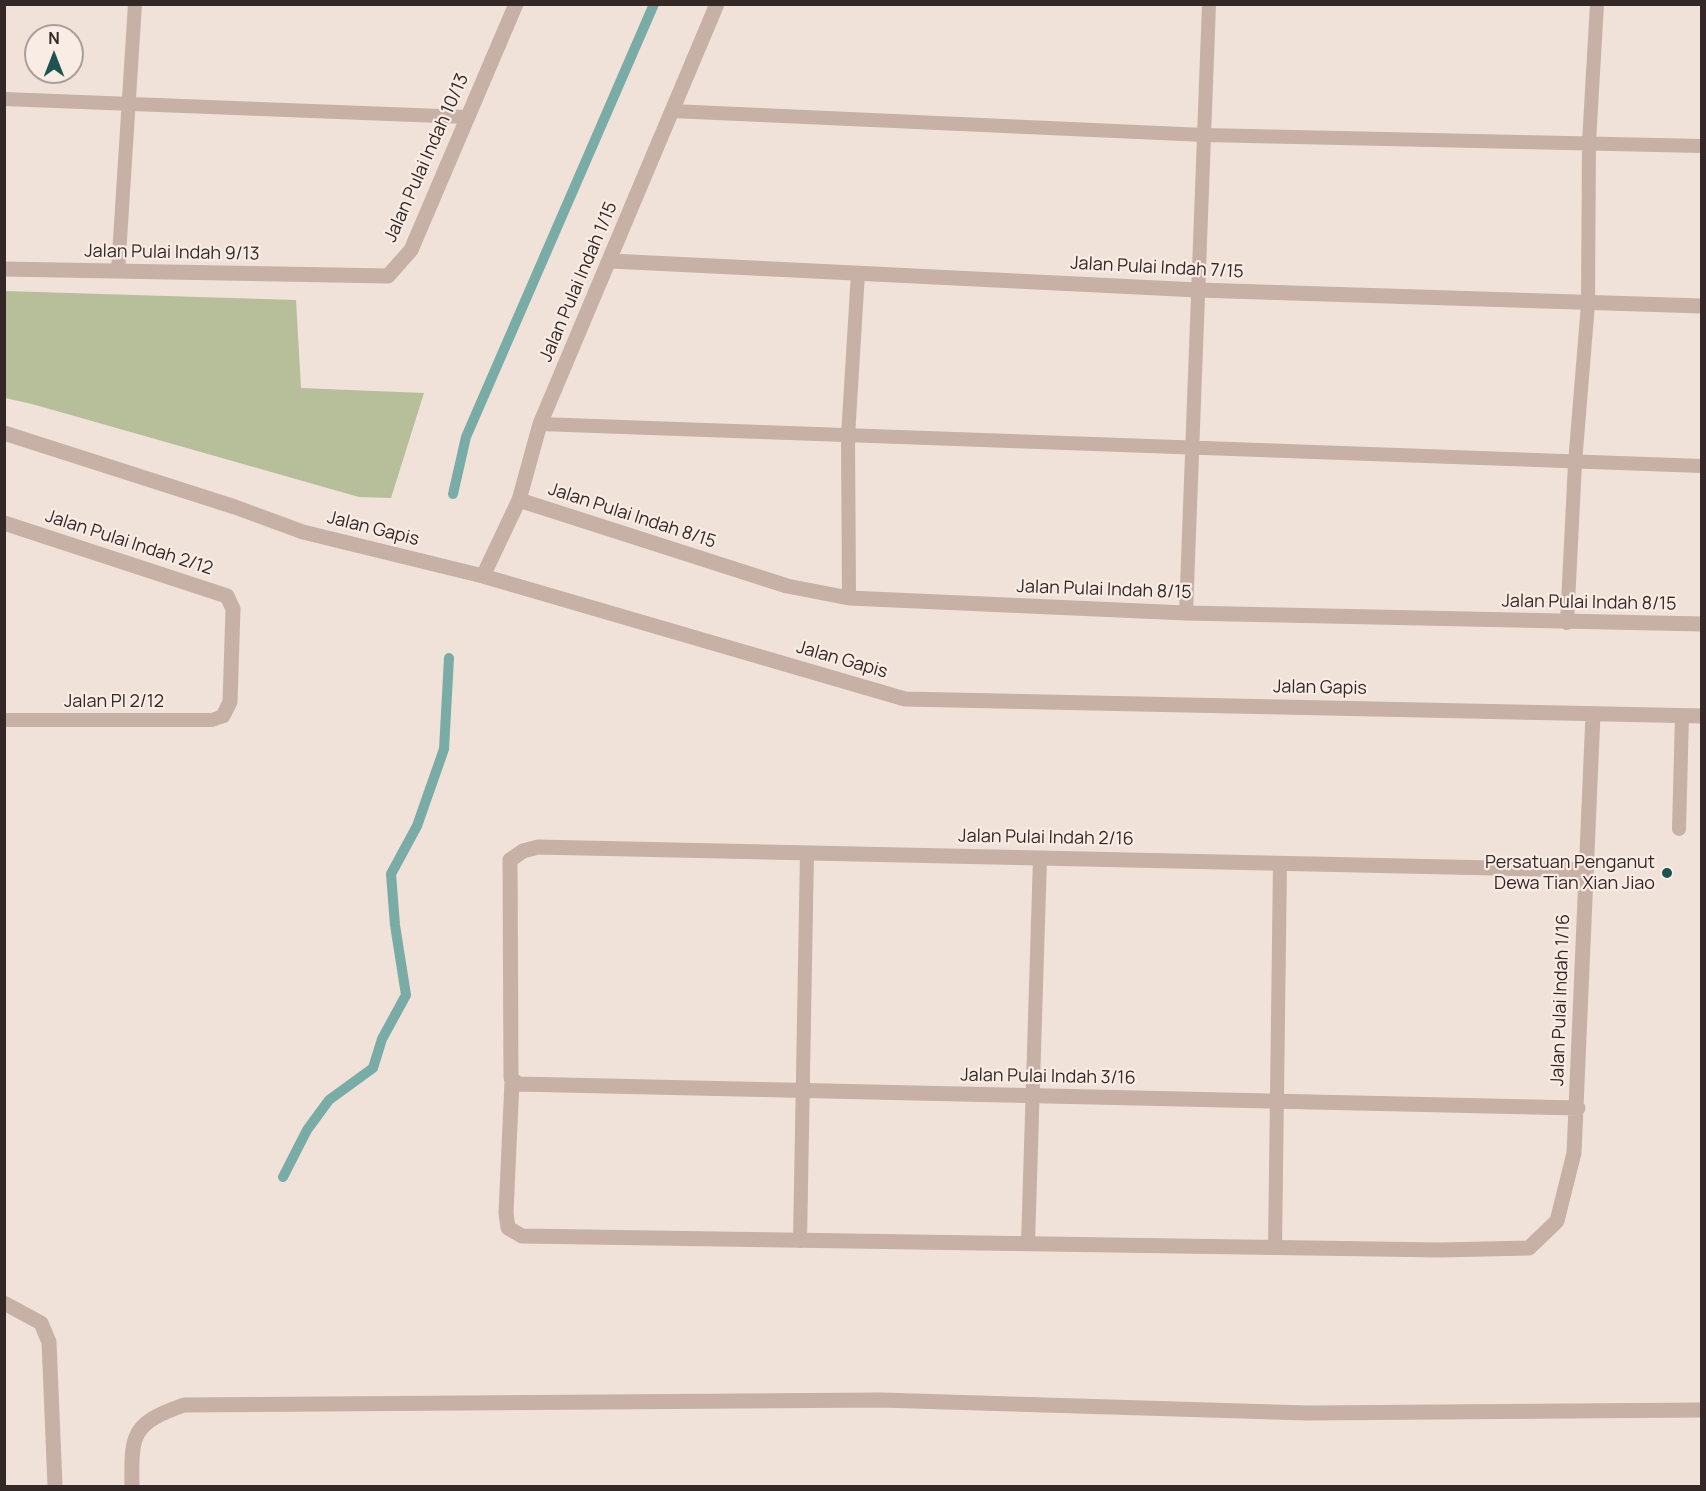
<!DOCTYPE html>
<style>
body{margin:0}
#map{position:relative;width:1706px;height:1491px;overflow:hidden;background:#f0e2d9;font-family:Manrope,sans-serif}
canvas{display:block}
.frame{position:absolute;inset:0;border:6px solid #332826;pointer-events:none}
.north{position:absolute;left:24px;top:24px;width:60px;height:60px;box-sizing:border-box;background:#f8ece5;border:2px solid #a99e99;border-radius:50%;rotate:0deg;font-size:16px;font-weight:700;line-height:24px;text-align:center;color:#332826}
.north::after{content:'';display:block;margin:auto;width:21px;height:27px;background:#1e534f;clip-path:polygon(50% 0,100% 100%,50% 72%,0 100%)}
</style>
<div id="map">
<canvas width="1706" height="1491"></canvas>
<div class="frame"></div>
<div class="north">N</div>
</div>
<script>
const context = document.querySelector('canvas').getContext('2d');
context.lineJoin = 'round';
function fill(path, color) {
  context.fillStyle = color;
  context.fill(path, 'evenodd');
}
function stroke(path, color, width, dash) {
  context.strokeStyle = color;
  context.lineWidth = width;
  context.lineCap = dash ? 'butt' : 'round';
  context.setLineDash(dash || []);
  context.stroke(path);
}
function write(font, color, halo, rows, align = 'center') {
  context.font = font + ' Manrope,sans-serif';
  context.lineWidth = 4.5;
  context.setLineDash([]);
  context.textBaseline = 'middle';
  context.strokeStyle = halo;
  context.fillStyle = color;
  for (const [text, x, y, turn = 0] of rows) {
    context.save();
    context.translate(x, y);
    context.rotate((+turn || 0) * Math.PI / 180);
    context.textAlign = isNaN(turn) ? turn : align;
    if (halo) context.strokeText(text, 0, 0);
    context.fillText(text, 0, 0);
    context.restore();
  }
}
fill(new Path2D(`
 M5,291L296,300L301,388L424,393L391,498L359,497L32,404L5,398Z`), '#b7be9a');
stroke(new Path2D(`
 M453,494L466,437L654,4
 M283,1177L307,1130L329,1100L373,1068L382,1039L406,995L395,925L391,874L417,826L444,749L449,658`), '#79aca6', 10);
stroke(new Path2D(`
 M4,99L466,117
 M672,111L1204,135L1702,146
 M118,271L135,4
 M540,424L1702,466
 M849,598L848,436L858,273
 M1186,613L1209,4
 M1567,623L1575,463L1588,304L1589,142L1597,4
 M4,720H212L223,716
 M1679,829L1682,716
 M800,1241L807,853
 M1028,1243L1040,858
 M1275,1248L1280,863`), '#c7b0a5', 14);
stroke(new Path2D(`
 M611,261L1198,290L1702,306
 M4,269L388,276L411,250L516,4
 M4,433L235,507L303,532L483,576L905,699L1702,716
 M519,500L787,586L849,598L1186,613L1702,624
 M4,523L227,596L233,609L230,702L223,716
 M483,576L519,500L540,424L717,4
 M512,1081L506,1213L508,1228L522,1236L1441,1250L1529,1248L1557,1221L1574,1153L1593,714
 M1578,1108L518,1084L511,1078L510,860L523,851L538,847L1585,870
 M4,1303L41,1323L49,1342L55,1486
 M132,1486C131,1434 132,1423 184,1405L881,1400L1307,1413L1702,1410`), '#c7b0a5', 15);
for (const [x, y, r, color] of [
 [1667,873,6,"#1e534f"]
]) {
  const dot = new Path2D();
  dot.arc(x, y, r, 0, 2 * Math.PI);
  context.fillStyle = color;
  context.fill(dot);
  stroke(dot, '#f8ece5', 2);
}
write('18px', '#332826', '#f8ece5', [
 ["Jalan Pulai Indah 10/13",427,158,-66],
 ["Jalan Pulai Indah 9/13",172,253,1],
 ["Jalan Pulai Indah 7/15",1157,268,3],
 ["Jalan Pulai Indah 1/15",579,282,-67],
 ["Jalan Pulai Indah 8/15",632,516,18],
 ["Jalan Gapis",373,529,14],
 ["Jalan Pulai Indah 2/12",129,543,18],
 ["Jalan Pulai Indah 8/15",1104,590,2],
 ["Jalan Pulai Indah 8/15",1589,603,1],
 ["Jalan Gapis",842,660,16],
 ["Jalan Gapis",1320,688,1],
 ["Jalan PI 2/12",114,702],
 ["Jalan Pulai Indah 2/16",1046,838,1],
 ["Jalan Pulai Indah 1/16",1561,1000,-88],
 ["Jalan Pulai Indah 3/16",1048,1077,1]
]);
write('18px', '#332826', '#f8ece5', [
 ["Persatuan Penganut",1655,863],
 ["Dewa Tian Xian Jiao",1655,884]
], 'right');
</script>
